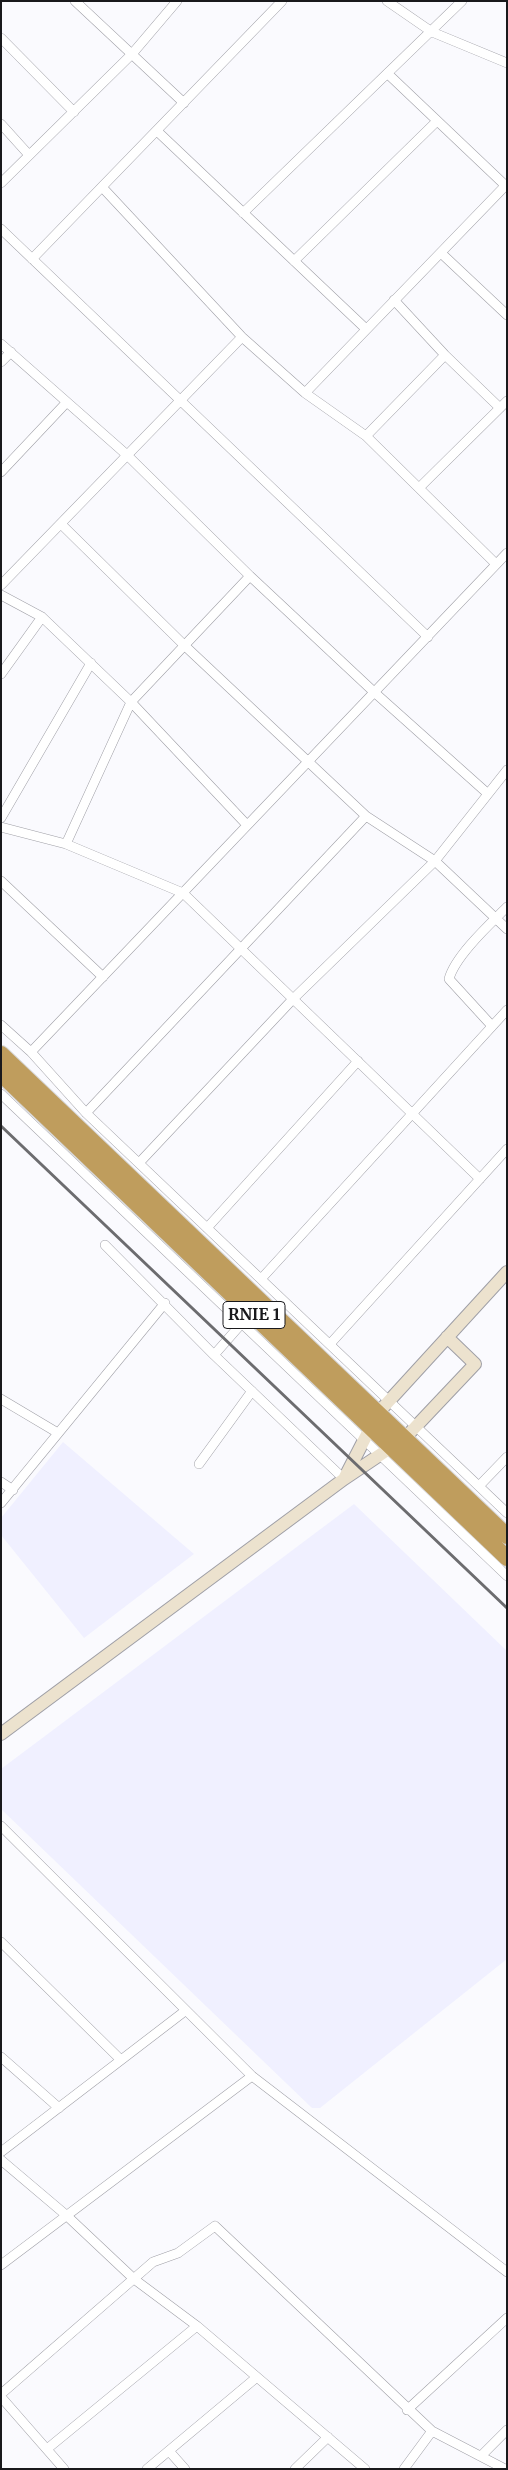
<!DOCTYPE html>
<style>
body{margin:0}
#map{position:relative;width:508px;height:2470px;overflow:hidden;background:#fafafe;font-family:Merriweather,serif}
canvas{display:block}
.frame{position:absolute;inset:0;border:2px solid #19191c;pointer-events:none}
</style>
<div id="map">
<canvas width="508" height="2470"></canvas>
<div class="frame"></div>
</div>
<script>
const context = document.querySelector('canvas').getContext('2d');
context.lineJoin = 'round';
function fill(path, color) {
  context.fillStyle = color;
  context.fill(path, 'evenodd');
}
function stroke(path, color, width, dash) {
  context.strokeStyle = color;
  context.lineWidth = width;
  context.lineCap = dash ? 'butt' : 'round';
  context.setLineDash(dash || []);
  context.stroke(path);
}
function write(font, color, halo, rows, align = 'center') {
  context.font = font + ' Merriweather,serif';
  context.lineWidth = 5;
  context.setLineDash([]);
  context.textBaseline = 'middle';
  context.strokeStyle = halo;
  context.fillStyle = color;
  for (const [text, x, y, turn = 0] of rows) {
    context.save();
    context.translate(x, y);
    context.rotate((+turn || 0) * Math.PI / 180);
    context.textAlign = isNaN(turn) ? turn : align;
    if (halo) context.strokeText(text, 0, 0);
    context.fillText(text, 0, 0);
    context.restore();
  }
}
fill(new Path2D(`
 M63,1442L194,1554L84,1638L1,1535V1518Z
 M354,1504L507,1651V1959L320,2108H312L1,1809V1769Z`), '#f0f0ff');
const street = new Path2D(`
 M75,1L184,103
 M387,1L432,32L507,63
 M1,38L74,112
 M388,74L507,187
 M1,124L29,155
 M157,131L366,329
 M1,183L132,54L177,1
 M102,187L242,337L305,393L366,436L496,564
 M243,213L462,1
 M1,229L428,637
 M441,253L507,315
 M32,259L282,1
 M294,261L437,121
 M394,300L445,355L500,408
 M1,344L127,455L250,576L374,692L487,793
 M1,362L11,352
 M305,393L507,184
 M366,436L445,355
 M1,472L66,403
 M419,488L507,401
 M61,524L185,646L366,816L435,861L507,929
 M1,585L242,337
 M1,595L42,617L131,702L247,825
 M1,674L42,617
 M1,818L91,663
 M1,827L66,844L183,893L480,1179
 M66,844L131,702L250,576
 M1,881L103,977
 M1,1025L31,1052L86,1113L507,1513
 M492,1026L449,979C455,956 490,924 507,907
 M31,1052L507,553
 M1,1094L507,1576
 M86,1113L366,816
 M139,1163L293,999L435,861L507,770
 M207,1228L358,1061
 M105,1245L214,1355L344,1479
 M261,1279L507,1010
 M330,1344L507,1149
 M214,1355L242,1323
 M1,1399L58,1433
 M199,1464L252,1391
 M1,1482L13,1490
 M479,1486L507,1457
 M1,1503L165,1303
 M1,1826L252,2076L507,2272
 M1,1942L121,2060
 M1,2057L59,2108
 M1,2152L185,2011
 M1,2160L66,2215L134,2279L197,2326L365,2469
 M1,2265L252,2076
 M1,2394L153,2262L178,2253L215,2226L432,2431L505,2469
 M1,2397L64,2469
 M407,2410L507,2318
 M47,2449L197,2326
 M169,2451L185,2469
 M482,2455L507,2430
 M147,2469L257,2377
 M295,2469L328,2437
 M404,2469L432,2431`);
const secondary = new Path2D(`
 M345,1477L378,1413L507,1272
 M1,1734L344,1479L405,1438L475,1364L447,1337`);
const highway = new Path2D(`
 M1,1054L507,1536
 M1,1074L507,1558`);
stroke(street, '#9f9fa6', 10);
stroke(secondary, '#9f9fa6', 14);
stroke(highway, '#d6d6d6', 18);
stroke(street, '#fff', 9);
stroke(secondary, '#ece2ce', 12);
stroke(highway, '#bf9d5d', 16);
stroke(new Path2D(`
 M1,1126L507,1608`), '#6c6c6f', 3);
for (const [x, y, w] of [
 [254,1315,62]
]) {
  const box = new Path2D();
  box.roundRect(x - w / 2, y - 13.5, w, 27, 4);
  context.fillStyle = '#fff';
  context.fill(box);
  stroke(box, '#19191c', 1);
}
write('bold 16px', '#19191c', null, [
 ["RNIE 1",254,1315]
]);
</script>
